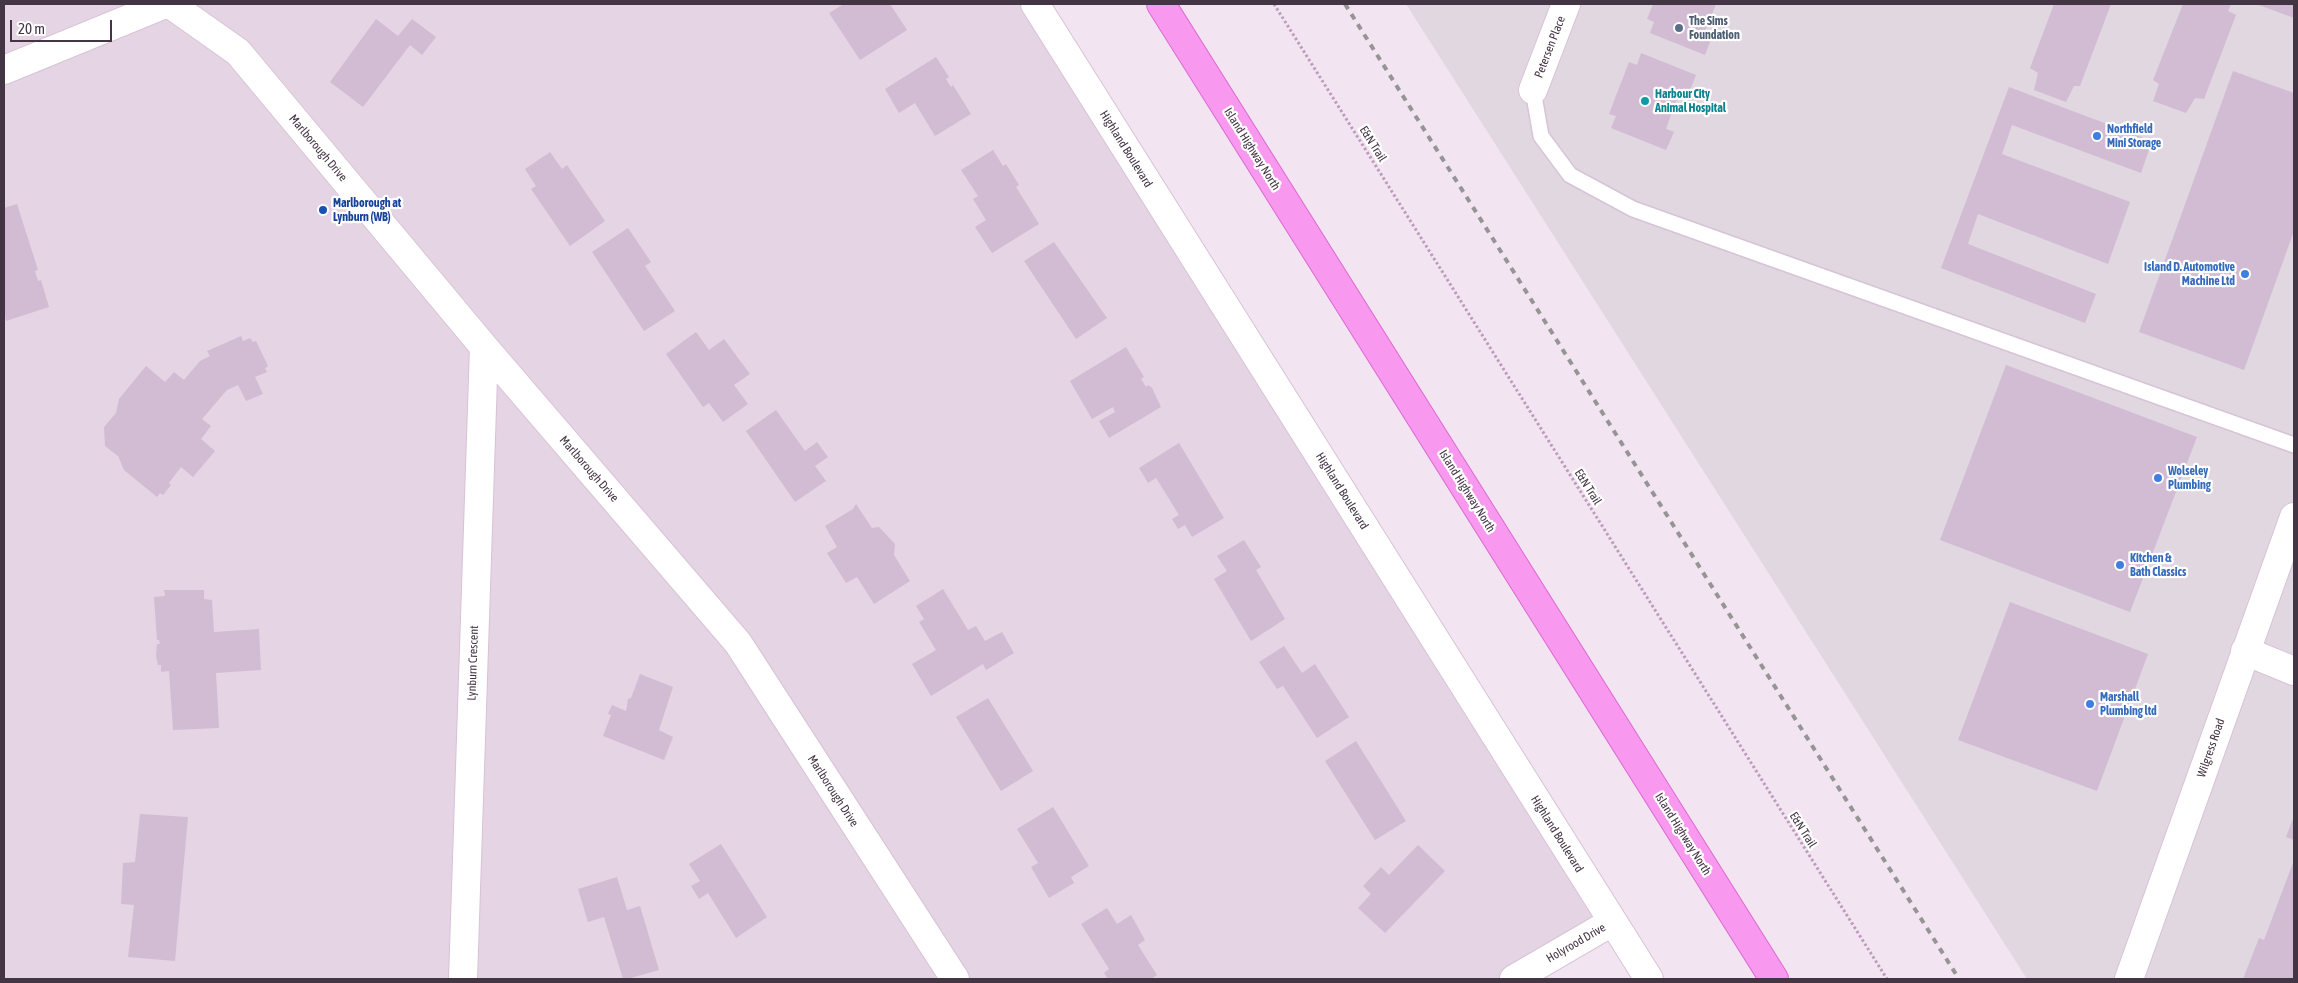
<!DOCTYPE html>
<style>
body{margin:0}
#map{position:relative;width:2298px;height:983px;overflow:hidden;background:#f2e5f1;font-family:"Asap Condensed",sans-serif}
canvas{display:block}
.frame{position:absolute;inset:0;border:5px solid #443544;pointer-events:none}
.scale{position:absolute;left:10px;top:20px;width:102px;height:22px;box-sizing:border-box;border:2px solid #443544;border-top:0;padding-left:6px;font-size:15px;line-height:18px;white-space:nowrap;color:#443544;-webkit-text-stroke:4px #fff;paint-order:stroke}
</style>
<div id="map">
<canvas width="2298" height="983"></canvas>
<div class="frame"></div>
<div class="scale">20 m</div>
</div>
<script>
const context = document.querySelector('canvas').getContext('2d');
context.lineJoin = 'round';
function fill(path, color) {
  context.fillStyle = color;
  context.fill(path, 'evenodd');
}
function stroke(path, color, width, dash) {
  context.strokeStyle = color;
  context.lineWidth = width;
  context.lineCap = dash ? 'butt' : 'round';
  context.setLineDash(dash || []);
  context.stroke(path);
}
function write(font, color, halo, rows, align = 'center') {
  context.font = font + ' "Asap Condensed",sans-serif';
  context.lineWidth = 4.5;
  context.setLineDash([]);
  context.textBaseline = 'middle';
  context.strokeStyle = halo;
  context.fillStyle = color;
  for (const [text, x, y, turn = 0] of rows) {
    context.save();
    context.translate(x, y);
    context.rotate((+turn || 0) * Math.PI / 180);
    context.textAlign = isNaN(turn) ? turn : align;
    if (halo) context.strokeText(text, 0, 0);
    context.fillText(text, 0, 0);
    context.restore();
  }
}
fill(new Path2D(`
 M4,4H1025L1601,920L1498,979H4Z`), '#e5d4e4');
fill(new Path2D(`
 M1406,4H2294V979H2027Z`), '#e0d7e1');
fill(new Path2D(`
 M844,4H890L907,30L860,60L829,13Z
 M1653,4H1716L1704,34L1712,37L1705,55L1650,33L1654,22L1647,19Z
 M2054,4H2111L2080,86H2074L2066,102L2034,90L2038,73L2030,68Z
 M2183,4H2231L2228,11L2236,15L2204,99L2195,98L2186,113L2153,101L2159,84L2153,80Z
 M2256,4H2294V18Z
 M376,19L398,36L412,19L436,37L422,55L410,45L363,107L330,82Z
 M1641,53L1696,75L1689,93L1681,90L1673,109L1666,129L1674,132L1666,150L1611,128L1616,116L1609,114L1629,62L1637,65Z
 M936,57L949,77L946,79L951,87L953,85L971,114L935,136L915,103L899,113L885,89Z
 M2233,71L2294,93V231L2244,370L2139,332Z
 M2009,87L2152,141L2141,173L2012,125L2002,154L2130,202L2108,264L1978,214L1968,244L2096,294L2085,323L1941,268Z
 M993,150L1003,166L1006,164L1019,185L1016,187L1039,224L992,253L975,227L986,220L973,199L978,196L961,170Z
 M550,152L562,169L567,165L605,221L570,246L531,189L536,186L525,169Z
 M17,204L38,270L35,271L38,281L41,280L49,307L6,321L4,314V208Z
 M628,228L651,262L645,266L675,311L644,331L592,252Z
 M1054,242L1107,318L1076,339L1024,261Z
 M696,332L709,350L724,339L750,374L734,385L748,404L723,422L709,403L703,407L666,354Z
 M241,336L243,341L250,338L253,342L256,341L268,366L265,368L267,372L255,377L263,394L246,401L238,385L227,390L202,419L211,426L201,439L215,451L193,477L181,467L169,483L171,485L163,495L160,493L157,497L124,470L118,456L105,446L104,427L116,413L119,399L146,366L165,382L174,372L184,380L200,361L210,356L207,351Z
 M1126,347L1144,377L1141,379L1146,387L1148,385L1152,388L1161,407L1109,438L1099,421L1115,412L1113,407L1092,419L1070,381Z
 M2006,365L2197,437L2130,612L1940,540Z
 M776,410L805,451L817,442L828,457L815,466L826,481L795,502L746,431Z
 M1179,443L1224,518L1192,537L1185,525L1178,529L1172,519L1179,515L1156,478L1148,483L1139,468Z
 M856,504L872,528L879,527L895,544L894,555L910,581L874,604L857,577L846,583L827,553L837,547L825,526L853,509Z
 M1244,540L1261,567L1256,570L1285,619L1251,641L1214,579L1227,571L1217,556Z
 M943,589L968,630L976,626L985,641L1002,632L1014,653L986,670L983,664L931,696L912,664L936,650L919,622L924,619L916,606Z
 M164,590H204V599L212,600L214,632L259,629L261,670L216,673L219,728L173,730L169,671L161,672V665H158L156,656L157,644H160L159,640H157L154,597L165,596Z
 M2010,602L2148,654L2097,791L1958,740Z
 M1284,646L1302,673L1315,664L1349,717L1317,738L1283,686L1277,689L1259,662Z
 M640,674L673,687L659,730L673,737L664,760L603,736L611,715L608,714L612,705L626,711L628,699L631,698Z
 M988,698L1033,771L1001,791L956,717Z
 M1356,741L1406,821L1375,840L1325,761Z
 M1053,807L1089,866L1071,877L1074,883L1049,898L1031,867L1038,863L1017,829Z
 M140,814L188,817L175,961L128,957L134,905L121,904L123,863L135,862Z
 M2294,816V840L2286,837Z
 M721,844L767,917L736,938L708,893L699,899L691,886L700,881L689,864Z
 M1418,845L1445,871L1385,933L1358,908L1371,894L1363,886L1381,867L1389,875Z
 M2294,860V979H2243L2259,938L2264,940Z
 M617,877L627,910L640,906L659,970L627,979H623L604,917L588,922L578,889Z
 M1107,908L1117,924L1131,915L1145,940L1138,945L1157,975L1151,979H1108L1104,973L1109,969L1081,924Z`), '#d2bcd3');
const lane = new Path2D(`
 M1533,90L1541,136L1570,175L1633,209L2294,445`);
const street = new Path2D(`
 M170,4L238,52L484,347L738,643L955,979
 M1035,4L1649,979
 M4,70L165,4
 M1533,90L1566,4
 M2245,651L2294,671
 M463,979L484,347
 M1514,979L1612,922
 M2129,979L2294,517`);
const primary = new Path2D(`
 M1161,4L1774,979`);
stroke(lane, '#d7c3d6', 18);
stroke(street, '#d7c3d6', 30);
stroke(primary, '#dc69d2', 30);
stroke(new Path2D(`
 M1274,4L1887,979`), '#bd9bbc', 3, [2.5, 2.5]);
stroke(lane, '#fff', 15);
stroke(street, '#fff', 28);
stroke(primary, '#f898ee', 28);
stroke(new Path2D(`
 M1345,4L1959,979`), '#959595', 4, [6, 6]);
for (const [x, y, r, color] of [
 [1679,28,5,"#5c6f8a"],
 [1645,101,5,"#0f9aa8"],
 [2097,136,5,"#3f7fe0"],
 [323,210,5,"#1a4fb4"],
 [2245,274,5,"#3f7fe0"],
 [2158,478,5,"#3f7fe0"],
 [2120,565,5,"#3f7fe0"],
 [2090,704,5,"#3f7fe0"]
]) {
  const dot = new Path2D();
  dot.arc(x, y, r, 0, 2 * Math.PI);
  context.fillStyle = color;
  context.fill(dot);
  stroke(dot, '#fff', 2);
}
write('bold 12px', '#4e5e75', '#fff', [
 ["The Sims",1689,21],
 ["Foundation",1689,35]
], 'left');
write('12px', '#443544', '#fff', [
 ["Petersen Place",1550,47,-69],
 ["E&N Trail",1373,144,58],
 ["Marlborough Drive",318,148,50],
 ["Highland Boulevard",1126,149,58],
 ["Island Highway North",1252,149,58],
 ["Marlborough Drive",589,469,49],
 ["E&N Trail",1588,487,58],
 ["Highland Boulevard",1342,491,58],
 ["Island Highway North",1467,491,58],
 ["Lynburn Crescent",473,663,-88],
 ["Wilgress Road",2211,748,-71],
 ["Marlborough Drive",833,791,57],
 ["E&N Trail",1803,830,58],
 ["Highland Boulevard",1557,834,58],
 ["Island Highway North",1683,834,58],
 ["Holyrood Drive",1576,943,-30]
]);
write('bold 12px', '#0d838f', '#fff', [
 ["Harbour City",1655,94],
 ["Animal Hospital",1655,108]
], 'left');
write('bold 12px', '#366cbe', '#fff', [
 ["Northfield",2107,129],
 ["Mini Storage",2107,143],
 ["Island D. Automotive",2235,267,"right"],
 ["Machine Ltd",2235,281,"right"],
 ["Wolseley",2168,471],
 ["Plumbing",2168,485],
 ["Kitchen &",2130,558],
 ["Bath Classics",2130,572],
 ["Marshall",2100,697],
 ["Plumbing ltd",2100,711]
], 'left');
write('bold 12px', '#164399', '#fff', [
 ["Marlborough at",333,203],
 ["Lynburn (WB)",333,217]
], 'left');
</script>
